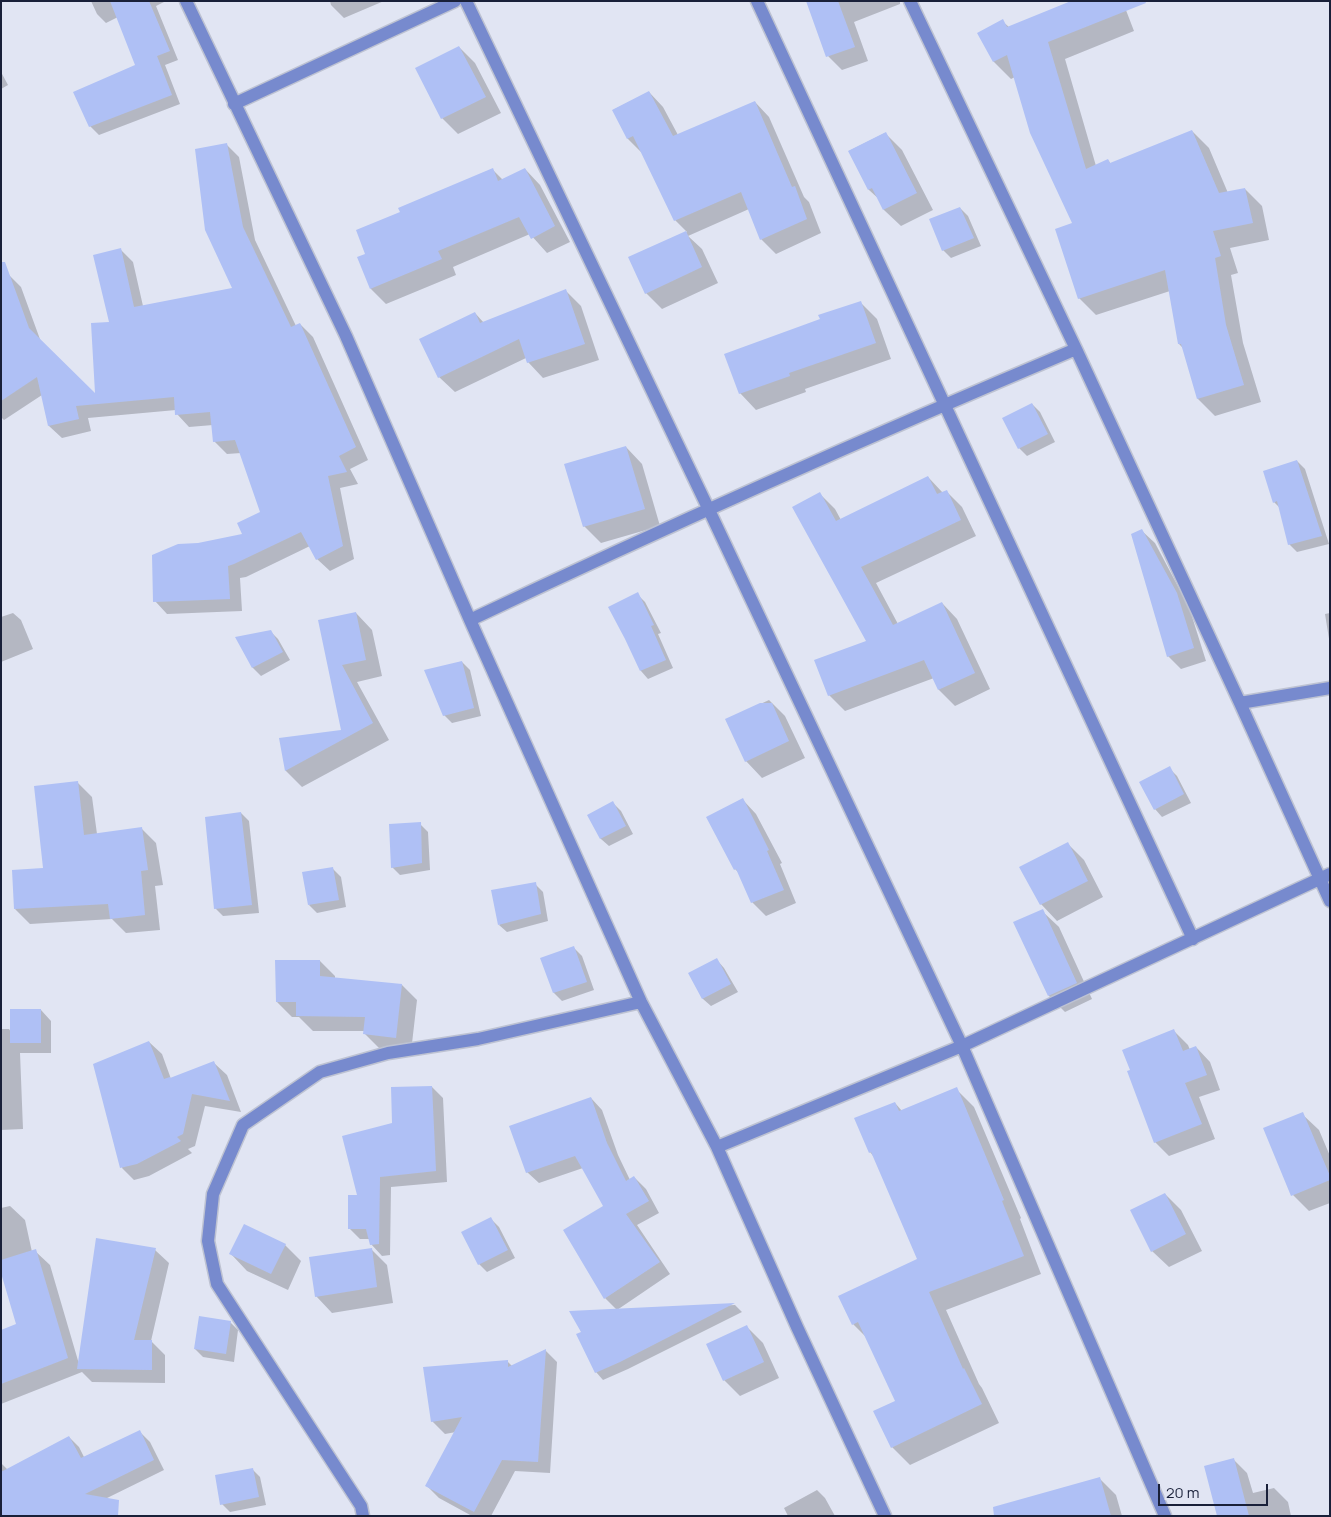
<!DOCTYPE html>
<style>
body{margin:0}
#map{position:relative;width:1331px;height:1517px;overflow:hidden;background:#e1e5f3;font-family:Manrope,sans-serif}
canvas{display:block}
.frame{position:absolute;inset:0;border:2px solid #192039;pointer-events:none}
.scale{position:absolute;left:1158px;top:1484px;width:110px;height:22px;box-sizing:border-box;border:2px solid #192039;border-top:0;padding-left:6px;font-size:15px;line-height:18px;white-space:nowrap;color:#192039;-webkit-text-stroke:4px #e1e5f3;paint-order:stroke}
</style>
<div id="map">
<canvas width="1331" height="1517"></canvas>
<div class="frame"></div>
<div class="scale">20 m</div>
</div>
<script>
const context = document.querySelector('canvas').getContext('2d');
context.lineJoin = 'round';
function fill(path, color) {
  context.fillStyle = color;
  context.fill(path, 'evenodd');
}
function stroke(path, color, width, dash) {
  context.strokeStyle = color;
  context.lineWidth = width;
  context.lineCap = dash ? 'butt' : 'round';
  context.setLineDash(dash || []);
  context.stroke(path);
}
fill(new Path2D(`
 M91,1H166L156,6L178,60L165,65L180,104L99,135L90,126L137,65L118,17L106,23L97,14Z
 M330,1H384L344,18L331,5Z
 M807,1H900V4L854,22L868,61L842,70L828,56Z
 M1124,5L1134,31L1065,59L1096,166L1108,160L1111,164L1192,131L1209,148L1228,193L1245,189L1262,206L1269,240L1230,248L1238,273L1231,275L1243,343L1261,402L1215,416L1198,399L1184,349L1179,344L1170,291L1096,315L1079,298L1074,224L1015,77L1011,79L994,62L979,33L1002,21L1009,27Z
 M459,47L475,63L501,113L458,134L442,118Z
 M1,72L8,85L1,89Z
 M649,92L663,107L678,135L755,102L769,117L804,197L809,202L821,233L776,254L761,239L749,209L688,236L702,249L718,283L662,309L646,293L630,258L687,232L675,220L642,153L628,139L613,110Z
 M885,133L902,150L933,210L901,226L884,210L880,200L869,190L849,151Z
 M226,144L239,157L255,240L296,326L300,324L313,337L368,460L350,469L358,484L340,488L354,559L330,571L317,559L310,546L246,577L240,578L242,611L167,614L155,601L198,544L244,535L261,512L241,453L227,454L214,441L213,425L189,427L177,414L176,410L88,418L91,431L62,438L49,426L42,395L4,420L1,417V277L8,274L21,287L41,342L96,396L111,323L120,249L133,262L143,306L234,289Z
 M492,169L503,180L525,169L540,185L570,242L547,253L530,234L453,267L456,275L386,304L371,289L367,254L402,213Z
 M960,208L968,216L981,246L951,258L943,250Z
 M566,291L581,306L599,360L543,378L528,362L526,358L455,392L439,377L421,339L475,313L484,323Z
 M861,303L877,319L891,359L805,389L806,392L756,410L740,393L821,320Z
 M1032,404L1040,412L1055,442L1027,456L1019,448Z
 M626,447L642,464L660,526L601,543L584,526Z
 M1297,461L1305,469L1329,544L1297,552L1289,544L1280,508L1274,502Z
 M928,477L943,493L946,491L962,507L976,536L876,583L898,624L942,603L957,619L990,689L955,706L939,690L934,678L845,711L829,695L868,642L819,493L835,509L841,520Z
 M1142,531L1155,543L1189,607L1206,661L1181,669L1168,656Z
 M637,594L645,602L661,633L658,634L673,668L648,679L641,671Z
 M13,613L21,620L33,649L1,662V617Z
 M356,613L372,630L382,676L357,682L389,740L302,787L286,771L280,739L343,731L320,621Z
 M1330,613V645L1325,614Z
 M270,631L278,639L290,660L261,676L253,668L237,638Z
 M462,662L470,670L481,716L452,723L444,715Z
 M769,700L785,716L805,758L762,778L746,761L726,720Z
 M1169,768L1177,776L1191,803L1162,817L1155,809Z
 M77,782L92,797L97,834L141,828L156,843L163,885L155,886L160,930L126,933L112,919L30,924L15,909L45,869Z
 M743,800L756,814L782,863L780,864L796,903L766,916L752,902L740,874L735,869Z
 M613,803L621,811L633,834L609,846L601,839L589,815Z
 M241,813L249,821L259,913L223,916L215,908Z
 M420,824L428,832L430,870L400,875L392,867Z
 M1068,844L1084,860L1103,897L1057,921L1041,904Z
 M333,869L341,877L346,907L317,913L309,905Z
 M535,884L543,892L548,921L507,932L499,925Z
 M1042,911L1059,927L1092,999L1065,1012L1049,996Z
 M574,948L582,956L594,990L562,1001L554,993L542,959Z
 M717,960L724,968L738,992L711,1006L703,999L690,973Z
 M320,961L335,976V979L402,985L417,1000L411,1052L380,1049L364,1033L365,1031H313L299,1017H292L277,1002Z
 M41,1010L51,1021V1053H20L23,1129L1,1130V1029H9L11,1032Z
 M1174,1031L1188,1045L1190,1050L1196,1047L1210,1062L1220,1090L1199,1097L1215,1139L1169,1156L1155,1142Z
 M149,1042L162,1054L171,1079L214,1063L227,1075L241,1112L205,1106L195,1146L188,1149L192,1153L149,1176L134,1180L122,1168Z
 M432,1087L443,1098L447,1182L391,1187L390,1255L382,1256L371,1244L370,1239H360L349,1228L359,1196Z
 M956,1089L974,1107L1021,1218L1020,1219L1041,1274L946,1310L979,1384L982,1388L999,1423L910,1465L892,1447L897,1401L867,1338L853,1324L919,1260L874,1157L870,1152L895,1103L902,1111Z
 M591,1098L602,1110L618,1155L630,1180L634,1177L646,1189L659,1213L637,1225L670,1274L617,1310L605,1298L564,1230L605,1207L583,1168L539,1183L527,1172Z
 M1302,1114L1319,1130L1330,1156V1203L1309,1211L1293,1195Z
 M1165,1194L1181,1210L1202,1251L1169,1267L1152,1251Z
 M10,1206L25,1220L32,1252L35,1251L50,1265L79,1364L155,1250L169,1263L151,1341L165,1355V1383L92,1382L82,1372L1,1404V1332L18,1325L1,1269V1208Z
 M491,1219L499,1227L515,1258L487,1272L479,1264Z
 M285,1245L301,1261L288,1290L247,1271L231,1254Z
 M371,1249L387,1265L393,1303L332,1313L316,1296Z
 M735,1305L742,1312L628,1369L603,1380L596,1372L582,1333L571,1312Z
 M230,1322L238,1330L234,1362L203,1357L195,1349Z
 M747,1327L763,1343L779,1378L740,1396L724,1380Z
 M545,1350L557,1362L550,1473L515,1471L491,1516H472L439,1498L427,1486L456,1432L445,1434L432,1421L424,1368L508,1362L512,1366Z
 M140,1432L150,1442L164,1470L103,1500L1,1516V1463L8,1470L69,1437L79,1447L84,1457Z
 M1233,1459L1247,1473L1253,1493L1274,1488L1288,1502L1291,1516H1218Z
 M252,1469L260,1477L266,1505L230,1512L222,1504Z
 M1100,1479L1116,1495L1122,1516H1052Z
 M817,1490L825,1498L835,1516H788L784,1508Z`), '#0003');
fill(new Path2D(`
 M110,1H149L170,51L157,56L172,95L89,127L73,92L135,65Z
 M806,1H838L855,47L826,57Z
 M1071,1H1145L1146,3L1048,42L1086,169L1108,159L1110,163L1192,130L1219,193L1245,188L1253,223L1213,231L1221,256L1215,258L1226,325L1244,385L1197,399L1181,344H1178L1165,270L1078,299L1055,229L1072,223L1030,133L1007,55L993,62L977,33L1003,19L1007,27Z
 M459,46L486,97L441,119L415,68Z
 M649,91L673,136L755,101L792,187L795,186L807,219L760,240L741,192L674,221L633,136L627,139L612,110Z
 M886,132L917,193L883,210L872,188L868,190L848,151Z
 M227,143L243,227L291,327L300,323L356,447L339,456L347,472L328,476L343,546L316,560L301,532L234,564L228,566L230,599L153,602L152,555L178,544L198,543L242,534L237,523L260,512L235,440L213,442L210,412L175,415L174,397L76,406L79,419L48,426L37,377L1,401V262H5L29,328L95,393L91,323L109,322L93,255L121,248L134,307L232,288L205,230L195,149Z
 M493,168L498,181L525,168L555,226L531,239L519,217L438,251L442,259L370,289L357,257L365,254L356,230L400,212L398,208Z
 M960,207L974,238L942,251L929,219Z
 M686,231L702,267L645,294L628,257Z
 M566,289L585,344L527,363L519,339L438,378L419,339L475,312L480,323Z
 M861,301L876,343L789,373L790,376L739,394L724,354L820,319L818,315Z
 M1032,403L1048,434L1018,449L1002,418Z
 M626,446L645,509L583,527L564,464Z
 M1297,460L1322,536L1288,545L1277,501L1273,503L1263,471Z
 M928,476L937,494L947,490L961,520L861,567L893,625L942,602L975,673L938,690L924,660L828,696L814,660L866,641L792,507L820,492L836,521Z
 M1142,529L1177,593L1194,648L1167,657L1131,534Z
 M638,592L654,625L651,626L666,660L640,671L625,639L608,607Z
 M356,612L366,660L342,665L373,723L285,771L279,738L341,730L318,620Z
 M271,630L283,652L252,668L235,637Z
 M462,661L474,708L443,716L424,670Z
 M760,703H772L789,741L745,762L725,719Z
 M1170,766L1184,794L1154,810L1139,782Z
 M78,781L84,835L142,827L148,870L141,871L145,915L110,919L108,904L14,909L12,870L43,868L34,786Z
 M743,798L769,850L767,851L784,890L751,903L736,869L734,870L706,817Z
 M613,801L626,826L600,839L587,815Z
 M241,812L252,905L214,909L205,817Z
 M421,822L422,863L391,868L389,824Z
 M1068,842L1088,881L1040,905L1019,867Z
 M333,867L339,900L308,905L302,872Z
 M536,882L541,914L498,925L491,890Z
 M1043,909L1077,983L1048,996L1013,922Z
 M574,946L587,982L553,993L540,958Z
 M717,958L731,984L702,999L688,973Z
 M275,960H320V976L402,984L396,1038L363,1034L365,1017L296,1016V1002H276Z
 M10,1009H41V1043H10Z
 M1174,1029L1183,1051L1196,1046L1207,1075L1185,1083L1202,1124L1154,1143L1127,1071L1130,1070L1122,1050Z
 M149,1041L164,1079L170,1077V1078L214,1061L230,1101L192,1094L183,1134L177,1137L181,1141L137,1164L120,1168L93,1064Z
 M432,1086L436,1171L380,1177L379,1244L370,1245L366,1229H348V1195H357L342,1136L392,1123L391,1087Z
 M957,1087L1004,1200L1002,1201L1024,1256L929,1292L963,1369L964,1368L982,1404L891,1448L873,1411L895,1401L858,1322L852,1325L838,1296L917,1259L871,1152L869,1153L854,1118L895,1102L899,1111Z
 M591,1097L607,1143L626,1181L634,1176L649,1201L626,1214L660,1262L604,1299L563,1230L603,1206L575,1156L526,1173L509,1126Z
 M1303,1112L1330,1176V1180L1291,1196L1263,1128Z
 M1165,1193L1186,1234L1151,1252L1130,1210Z
 M491,1217L508,1250L478,1265L461,1232Z
 M244,1224L286,1244L271,1274L229,1254Z
 M96,1238L156,1248L134,1340H152V1370L77,1369Z
 M372,1248L377,1287L315,1297L309,1257Z
 M36,1249L68,1358L1,1384V1330L16,1324L1,1273V1260Z
 M735,1303L620,1362L595,1373L576,1334L581,1332L569,1311Z
 M199,1316L231,1321L226,1354L194,1349Z
 M747,1325L764,1362L723,1381L706,1344Z
 M546,1349L538,1462L502,1460L474,1512L425,1486L462,1417L431,1422L423,1367L508,1360V1367Z
 M140,1430L154,1460L85,1494L119,1500L118,1516H1V1472L69,1436L81,1458Z
 M1234,1458L1249,1516H1217L1204,1466Z
 M253,1468L259,1497L220,1505L215,1475Z
 M1100,1477L1111,1516H994L993,1507Z`), '#afc0f5');
const street = new Path2D(`
 M186,1L346,336L470,620L641,1002L717,1147L797,1327L885,1516
 M466,1L709,510L962,1046L1165,1516
 M757,1L1193,939
 M910,1L1076,349L1240,703L1330,901
 M234,104L455,1
 M470,620C670,525 872,435 1076,349
 M1240,703L1330,688
 M717,1147L962,1046L1330,874
 M363,1516L361,1506L217,1284L208,1241L213,1194L243,1125L320,1072L388,1053L478,1039L641,1002`);
stroke(street, '#bdc2d2', 15);
stroke(street, '#778ace', 12);
</script>
